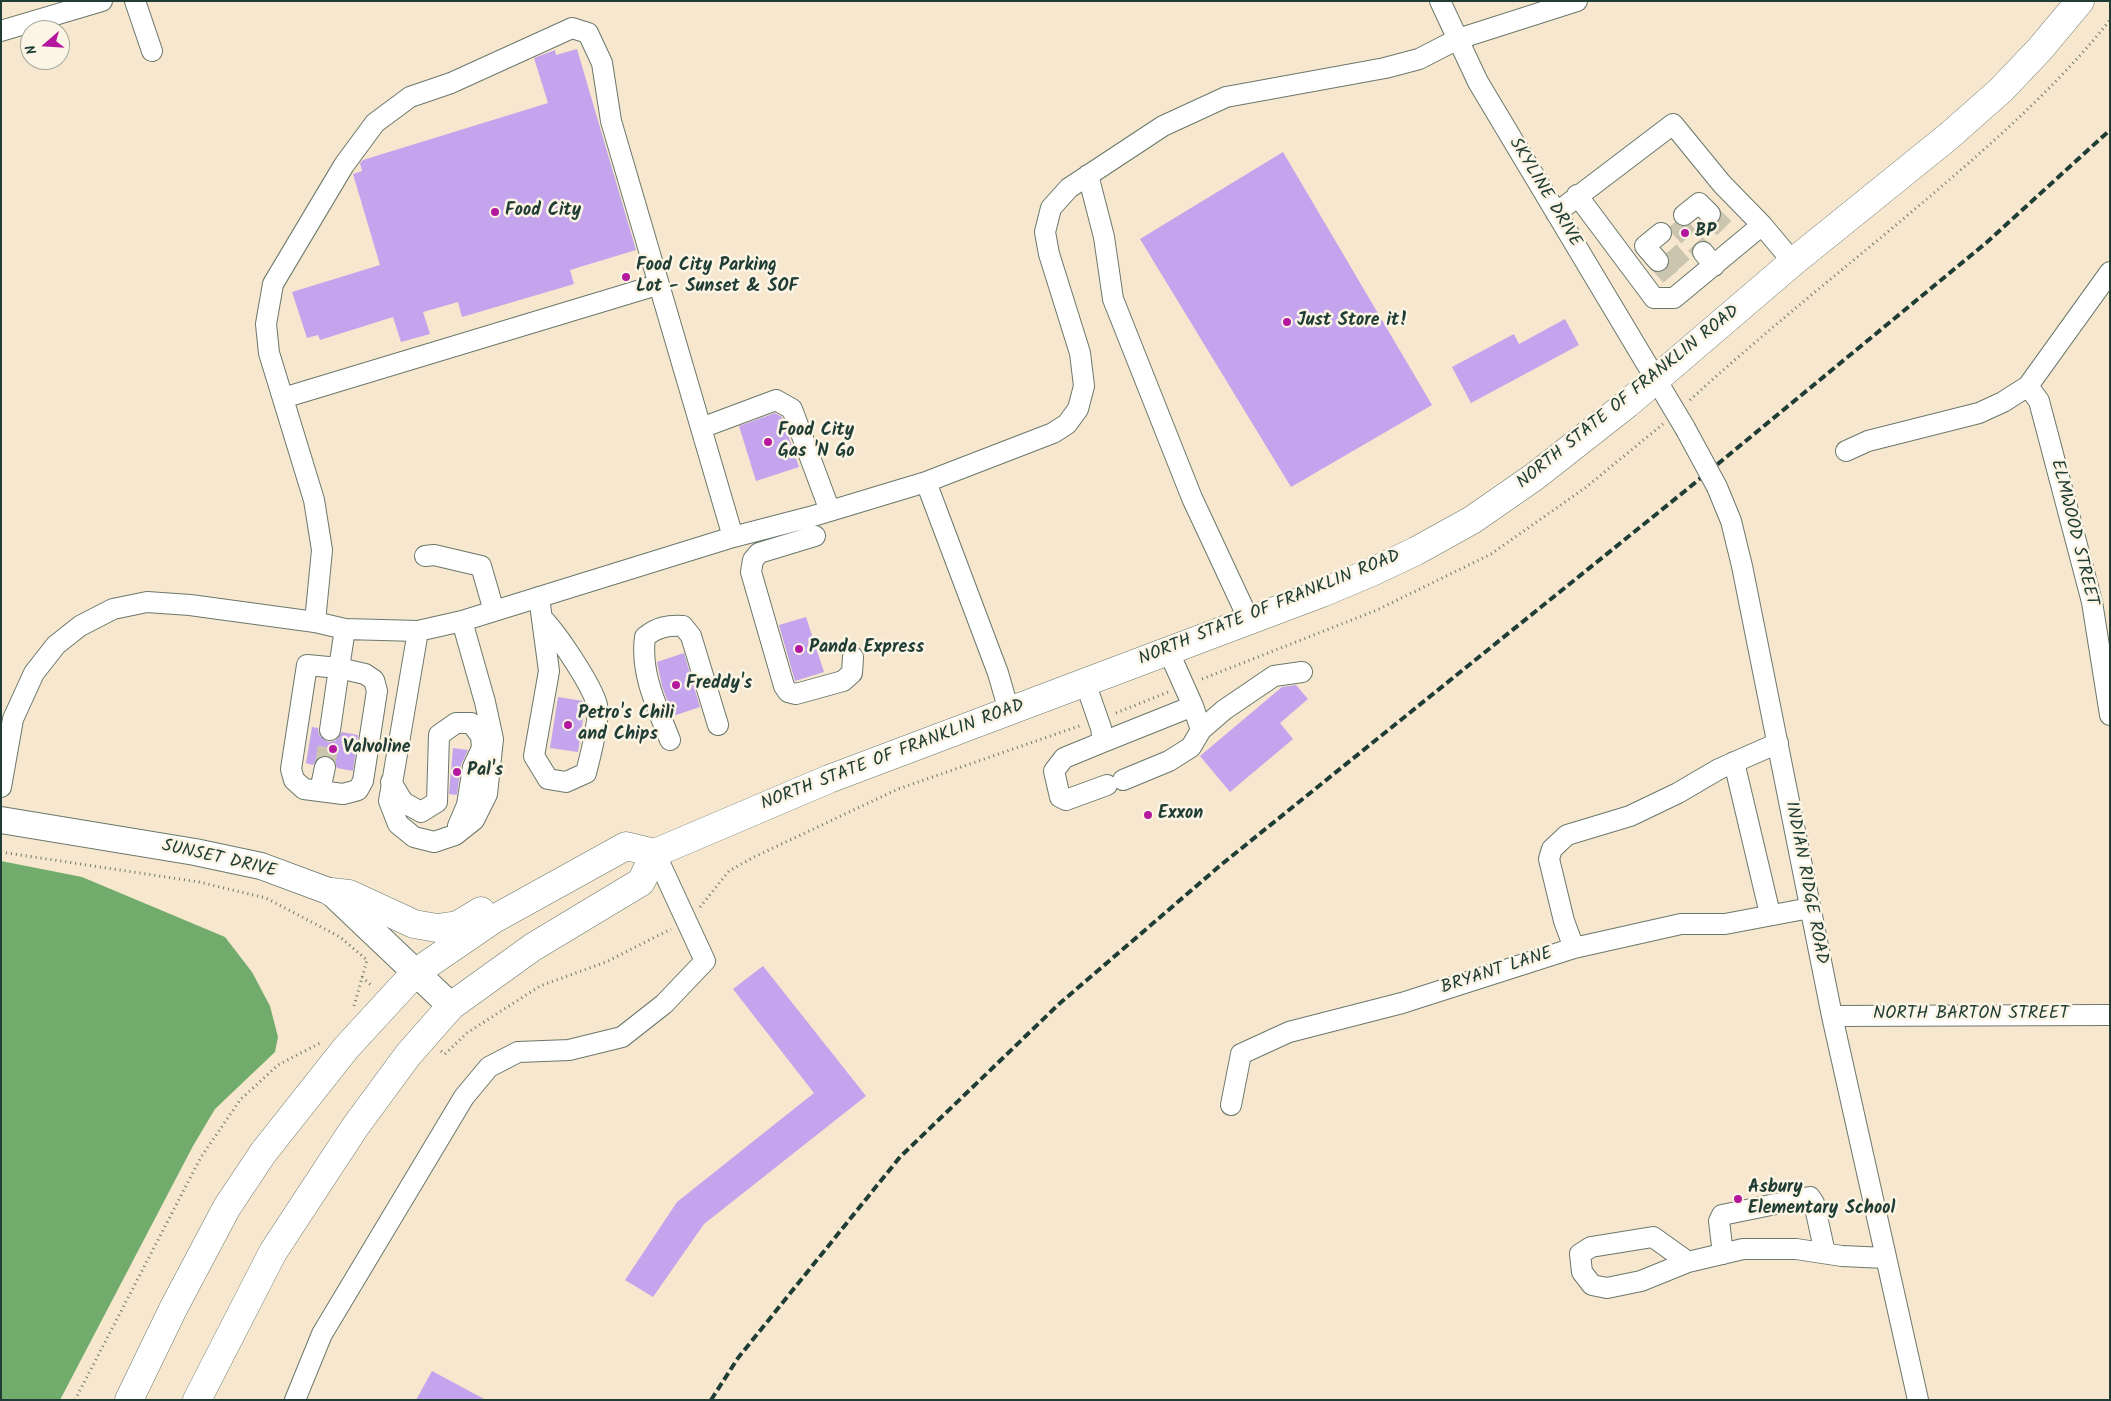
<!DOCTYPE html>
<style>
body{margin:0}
#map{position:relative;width:2111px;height:1401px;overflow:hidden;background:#f6e7ce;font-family:Kalam,sans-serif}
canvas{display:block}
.frame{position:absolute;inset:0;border:2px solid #1f3d34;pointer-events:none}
.north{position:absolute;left:20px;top:20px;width:50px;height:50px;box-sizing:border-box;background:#fcf5e5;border:1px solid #a4ab9e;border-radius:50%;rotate:251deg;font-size:14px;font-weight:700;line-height:20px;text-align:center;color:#1f3d34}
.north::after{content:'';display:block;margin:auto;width:18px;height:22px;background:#b5179e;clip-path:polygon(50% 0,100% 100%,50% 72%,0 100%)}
</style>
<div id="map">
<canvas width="2111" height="1401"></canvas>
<div class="frame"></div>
<div class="north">N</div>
</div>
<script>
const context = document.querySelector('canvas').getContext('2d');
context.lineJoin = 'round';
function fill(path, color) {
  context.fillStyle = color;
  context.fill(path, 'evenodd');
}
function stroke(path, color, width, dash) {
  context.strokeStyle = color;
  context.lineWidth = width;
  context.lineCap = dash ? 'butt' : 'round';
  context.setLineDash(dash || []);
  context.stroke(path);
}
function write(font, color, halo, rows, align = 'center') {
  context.font = font + ' Kalam,sans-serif';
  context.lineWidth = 5;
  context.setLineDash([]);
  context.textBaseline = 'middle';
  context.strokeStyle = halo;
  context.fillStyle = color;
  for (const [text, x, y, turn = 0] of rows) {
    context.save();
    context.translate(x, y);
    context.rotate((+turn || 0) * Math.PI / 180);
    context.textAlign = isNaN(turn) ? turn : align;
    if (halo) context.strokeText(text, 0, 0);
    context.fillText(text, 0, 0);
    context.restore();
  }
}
fill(new Path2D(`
 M1,861L82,877L225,937L252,972L270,1006L278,1037L275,1052L215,1109L193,1146L60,1400H1Z`), '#72ac6c');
fill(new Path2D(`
 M577,49L636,250L570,270L574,284L462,317L458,302L423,312L430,334L401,342L393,317L320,340L318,335L307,338L292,292L380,265L353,174L362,171L360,163L363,160L548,103L534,58L555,50L556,55Z
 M1283,152L1432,405L1291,487L1140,239Z
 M1565,319L1579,345L1471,403L1452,367L1514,334L1519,344Z
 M775,413L782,417L799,467L756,481L739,426Z
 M806,617L824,672L795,681L779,625Z
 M684,653L700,707L673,716L662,686L657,662Z
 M1296,685L1308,699L1280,723L1293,739L1230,792L1200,756L1282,687Z
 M558,697L583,701L585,706L578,752L550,748Z
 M312,727L318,728L319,735L328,742L335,741L342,732L358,735L353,771L337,768L333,759L327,755L317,759L313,765L306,763Z
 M453,748L468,750L461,765L457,795L449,794Z
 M763,966L866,1096L704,1224L653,1297L625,1280L677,1202L814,1093L733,989Z
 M432,1371L486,1400H416Z`), '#c3a4ed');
stroke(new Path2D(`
 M1710,214L1727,231
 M1675,222L1703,252
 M1669,251L1684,268
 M1658,261L1673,279
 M325,767L330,730`), '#cbc5af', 20, [20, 10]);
const minor = new Path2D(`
 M135,1L152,51
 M1440,1L1478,82L1685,428
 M1,31L102,1
 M1088,175L1104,237L1113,299L1192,498L1249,620
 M1577,195L1654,298H1674L1762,225
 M1556,213L1673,124L1722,184L1762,225L1793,262
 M1684,215L1699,203L1710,214
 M1703,252L1714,266
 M1658,261L1645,246L1661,233
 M2028,386L2039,401L2092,602L2110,715
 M283,398L657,285
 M701,428L776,400L792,409L830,511
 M1846,451L1868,441L1979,413L2003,402L2028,386L2110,272
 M926,482L998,673L1009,711
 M1717,487L1731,521L1742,566L1832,1016L1918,1400
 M815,536L759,553L753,560L751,572L784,686L788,692L796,694L843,681L852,673L853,657
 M425,556L434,555L481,566L494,611
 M539,597L549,671L534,756L548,779L566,782L586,773C590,757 600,720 597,705C592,685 557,633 542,618
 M315,622L322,550L314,500L269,353L266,324L273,284L344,165L375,123L410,97L451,83L572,28L588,33L602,63L611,121L733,537
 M418,631L389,801L398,824L414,837L434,842L455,835L474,820L487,794L493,739L485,702L462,621
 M1085,682L1101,728L1103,742L1064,758L1054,771L1060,797L1066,800L1107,785
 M330,730L339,668L365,674L374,680L377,691L363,781L358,790L343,794L304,789L294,780L291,769L307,665L339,668L345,629
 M1201,730L1224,710L1274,676L1302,672
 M670,740C657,707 640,673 645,637C657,627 668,625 683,626L691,636L718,725
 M1103,742L1193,706
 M1734,762L1770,914
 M1123,780L1169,761L1191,747L1201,730L1193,706L1168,650
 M391,782L403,802L421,812L437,802L439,735L456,723H471L481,736L482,748L473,767L467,805L458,826
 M1,787L13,719L34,673L56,645L80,626L113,609L147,602L190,605L315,622L345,629L418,631L462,621L733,537L810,517L926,482L1053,433L1067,424L1078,409L1084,386L1080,353L1049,254L1045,232L1051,208L1069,188L1163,126L1226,97L1385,68L1419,59L1458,39L1577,1
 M320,791L325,767
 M1574,948L1564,921L1549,859L1552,849L1567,835L1630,816L1678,793L1719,769L1778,743
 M1832,1016L2110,1015
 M1231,1105L1241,1054L1289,1032L1402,1003L1574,948L1681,924H1725L1810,908
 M1723,1254L1719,1221L1722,1215L1810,1197L1814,1203L1825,1253
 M1688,1262L1653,1237L1591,1247L1580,1254L1582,1272L1592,1285L1607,1288L1641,1281L1688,1262L1743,1249H1796L1842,1256L1886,1258
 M295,1400L322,1334L464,1097L489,1067L518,1052L569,1050L622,1037L664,1004L705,961L655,853`);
const major = new Path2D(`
 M1,820L195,852L261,866L331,892L451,1006`);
const highway = new Path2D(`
 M331,892L349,894L414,924L437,928L458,925L481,911
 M129,1400L173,1309L227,1207L263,1153L346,1048L415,973L494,919L626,846L655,853L829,779L1322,593L1374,571L1416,551L1472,520L1534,477L1627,404L1793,262L1949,136L2001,90L2040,49L2080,1
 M197,1400L273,1252L355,1127L408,1055L451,1006L533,947L641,882L655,853`);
stroke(minor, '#6a786a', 22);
stroke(major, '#6a786a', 28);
stroke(highway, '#6a786a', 29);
stroke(new Path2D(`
 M1690,400C1764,332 1844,269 1921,204C1988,147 2055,89 2110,20
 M1202,679L1377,610L1491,554L1585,488L1663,424
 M1116,713L1168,692
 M1,852L199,882L266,898L340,937L367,960L354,1006
 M700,907L729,871L754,857L898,789L1082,725
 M362,977L372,986
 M441,1051L445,1054L467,1033L540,986L606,962L671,929
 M75,1400L201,1157L240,1100L278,1065L320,1043`), '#6a786a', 3, [1, 4]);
stroke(minor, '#fff', 20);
stroke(major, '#fff', 26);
stroke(highway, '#fff', 28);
stroke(new Path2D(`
 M711,1400L738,1358L900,1157L1059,1004L1222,864L1685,491L1986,243L2110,130`), '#1f3d34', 4, [8, 4]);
const minorBridge = new Path2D(`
 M1685,428L1717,487`);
stroke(minorBridge, '#6a786a', 22, []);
stroke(minorBridge, '#fff', 20);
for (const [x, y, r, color] of [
 [495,212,5,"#b5179e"],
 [1685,233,5,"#b5179e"],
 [626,277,5,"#b5179e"],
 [1287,322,5,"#b5179e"],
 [768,442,5,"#b5179e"],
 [799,649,5,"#b5179e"],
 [676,685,5,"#b5179e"],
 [568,725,5,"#b5179e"],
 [333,749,5,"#b5179e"],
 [457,772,5,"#b5179e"],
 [1148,815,5,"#b5179e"],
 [1738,1199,5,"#b5179e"]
]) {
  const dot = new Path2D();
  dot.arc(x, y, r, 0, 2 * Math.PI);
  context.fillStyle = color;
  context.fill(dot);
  stroke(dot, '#fcf5e5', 2);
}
write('18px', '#1f3d34', '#fcf5e5', [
 ["SKYLINE DRIVE",1544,193,59],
 ["NORTH STATE OF FRANKLIN ROAD",1629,398,-39],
 ["ELMWOOD STREET",2073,533,76],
 ["NORTH STATE OF FRANKLIN ROAD",1270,609,-22],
 ["NORTH STATE OF FRANKLIN ROAD",893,756,-21],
 ["SUNSET DRIVE",219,860,13],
 ["INDIAN RIDGE ROAD",1805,883,79],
 ["BRYANT LANE",1497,972,-18],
 ["NORTH BARTON STREET",1971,1015]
]);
write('bold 18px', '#1f3d34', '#fcf5e5', [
 ["Food City",505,212],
 ["BP",1695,233],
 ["Food City Parking",636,267],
 ["Lot - Sunset & SOF",636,288],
 ["Just Store it!",1297,322],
 ["Food City",778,432],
 ["Gas 'N Go",778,453],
 ["Panda Express",809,649],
 ["Freddy's",686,685],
 ["Petro's Chili",578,715],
 ["and Chips",578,736],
 ["Valvoline",343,749],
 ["Pal's",467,772],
 ["Exxon",1158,815],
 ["Asbury",1748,1189],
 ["Elementary School",1748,1210]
], 'left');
</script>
